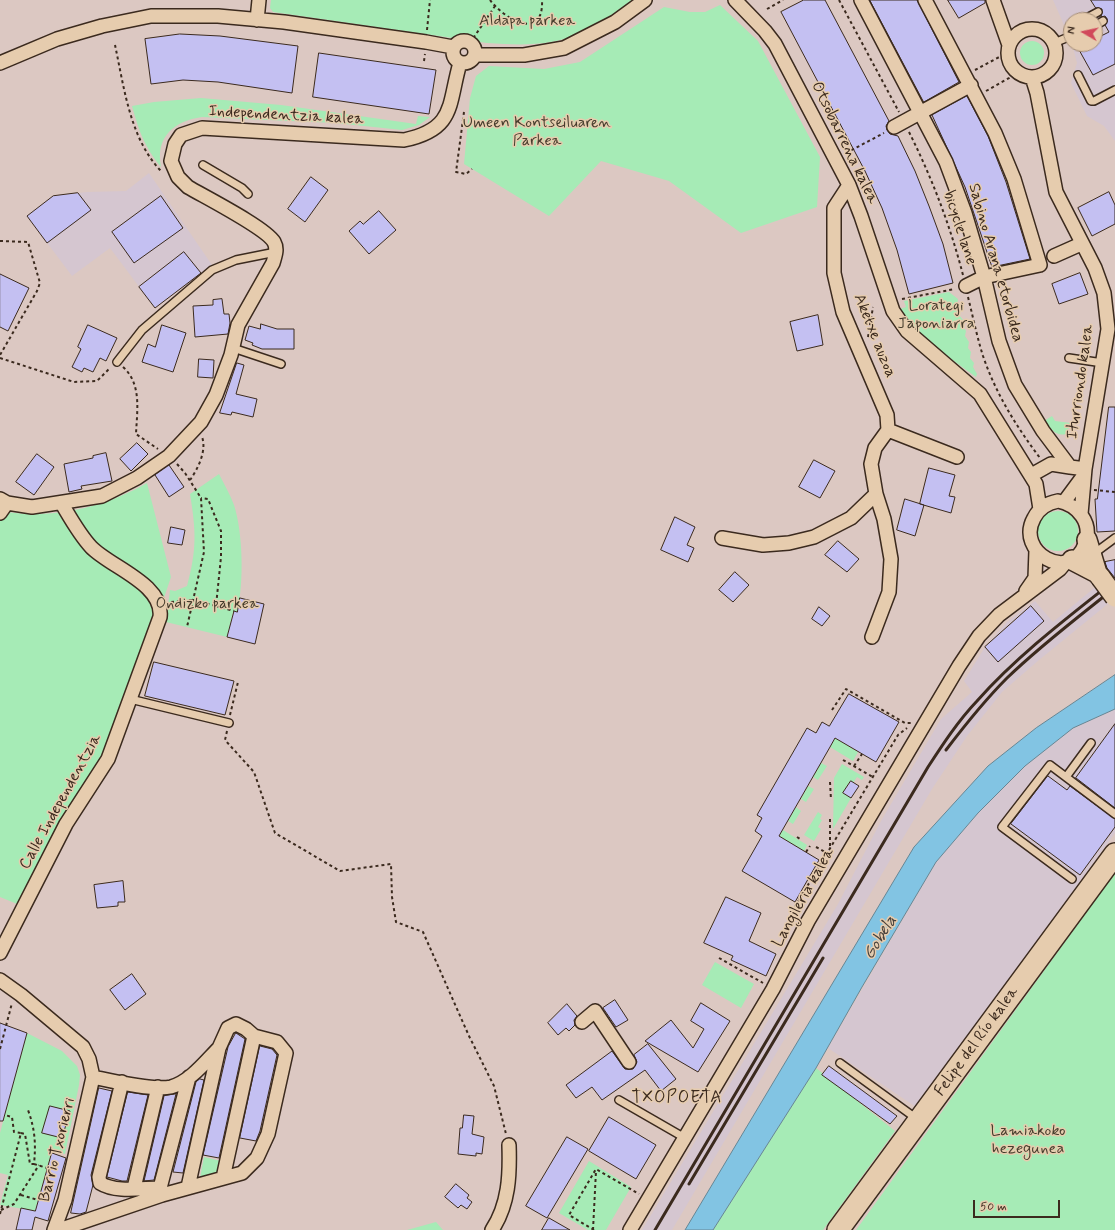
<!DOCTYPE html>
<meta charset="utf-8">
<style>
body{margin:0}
#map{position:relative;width:1115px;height:1230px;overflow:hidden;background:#dcc8c2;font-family:Mynerve,sans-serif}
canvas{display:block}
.north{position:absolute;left:1063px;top:12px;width:40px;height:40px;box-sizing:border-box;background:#e6ccae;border:1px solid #a28b74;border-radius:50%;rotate:279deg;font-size:11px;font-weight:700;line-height:16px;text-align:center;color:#3b2a1e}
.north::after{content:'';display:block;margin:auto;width:14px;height:18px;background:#d1495b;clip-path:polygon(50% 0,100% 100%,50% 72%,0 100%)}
.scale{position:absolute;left:973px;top:1200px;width:87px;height:18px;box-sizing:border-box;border:2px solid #3b2a1e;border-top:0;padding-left:5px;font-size:12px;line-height:14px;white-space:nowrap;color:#3b2a1e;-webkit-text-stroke:3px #e6ccae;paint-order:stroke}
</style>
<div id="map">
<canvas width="1115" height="1230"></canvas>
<div class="north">N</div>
<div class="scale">50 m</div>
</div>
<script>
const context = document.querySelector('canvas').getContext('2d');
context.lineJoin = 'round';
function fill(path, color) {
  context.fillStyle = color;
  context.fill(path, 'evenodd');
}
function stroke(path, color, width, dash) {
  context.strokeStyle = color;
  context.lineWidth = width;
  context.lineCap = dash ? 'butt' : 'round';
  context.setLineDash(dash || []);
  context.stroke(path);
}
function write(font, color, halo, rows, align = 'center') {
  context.font = font + ' Mynerve,sans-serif';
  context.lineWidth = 3;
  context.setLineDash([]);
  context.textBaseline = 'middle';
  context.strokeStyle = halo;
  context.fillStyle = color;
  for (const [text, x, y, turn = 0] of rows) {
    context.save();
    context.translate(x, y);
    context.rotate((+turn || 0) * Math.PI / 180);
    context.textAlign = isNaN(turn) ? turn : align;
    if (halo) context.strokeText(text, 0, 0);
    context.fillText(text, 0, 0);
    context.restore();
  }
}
fill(new Path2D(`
 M1053,0H1115V141L1104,126L1087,116L1071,83L1077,63L1072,44H1095V20H1071V41Z
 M149,173L212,265L155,308L110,248L72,276L27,216L53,196L87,192L126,191Z
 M1115,575V598L1039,660L1002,692L967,736L932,789L672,1230H642L838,904L881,821L941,719L972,692L964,681L985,647L1007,622L1035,601L1053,622L1093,589Z
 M1115,709V833L916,1107L828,1048L936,862L978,813L1025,766L1073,728Z`), '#d5c6d0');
fill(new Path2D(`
 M271,0H632C579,41 554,48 487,43L273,12L270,8Z
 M720,5L758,41L820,157L817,207L741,233L669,181L601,161L549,216L464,164L470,98L476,76L489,66L544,69L580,62L664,7L690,12H705Z
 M1020 53a12 12 0 1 1 24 0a12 12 0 1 1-24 0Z
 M201,98L281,105L416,124L418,116L430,117L419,125L402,130L336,123L202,117C174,121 155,137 161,167C144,146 139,131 132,106L154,102Z
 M949,292L958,299L957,305L961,310L959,315L963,320L962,326L966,331L965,336L969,342L968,348L971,352L970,358L974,363L973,367L977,374L976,377C951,359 917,335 900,309L906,307L904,301Z
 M1052,416L1055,421L1071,423L1066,434C1056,437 1050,428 1044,421Z
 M219,474C224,484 230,494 234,505C243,533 244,583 237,612H233L227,637L166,622L170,590L175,591L187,586C197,549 196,531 190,494Z
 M147,483L171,577L130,699L108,759L22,906L0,897V511C51,520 103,508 147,483Z
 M1038 531a20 20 0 1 1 40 0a20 20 0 1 1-40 0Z
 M835,738L858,752L853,761L830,747Z
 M821,763L827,766L818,780L813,777Z
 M842,764L864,777L862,780L857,777L853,783L850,781L843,793L851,798L833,829L834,778Z
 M808,786L814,789L806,802L801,799Z
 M796,807L801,811L793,824L788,821Z
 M818,812L822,815L820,819L822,820L818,827L821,829L814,841L804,835Z
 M783,830L807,845L804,851L779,836Z
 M1115,873V1230H856Z
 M715,962L754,984L741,1008L702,985Z
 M27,1033L62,1051L77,1066L80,1075L79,1085L65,1154L52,1150L35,1211L0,1205L8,1175L0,1173V1133Z
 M816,1068L895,1131L823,1230H713Z
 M204,1157L221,1161L218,1173L213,1177L200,1178Z
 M589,1161L631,1187L606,1230H588L559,1213Z
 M436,1222L443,1230H407Z`), '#a6ebb6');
const water = new Path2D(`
 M1115,675V709L1073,728L1025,766L978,813L936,862L862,987L816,1068L713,1230H685L914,847L988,766L1036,728Z`);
fill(water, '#82c4e3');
stroke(water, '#668694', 1);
const building = new Path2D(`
 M804,0H825L889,121L886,126L887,130L890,134L898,136L915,171L929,206L943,244L953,283L909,294L897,250L882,208L865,171L781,12Z
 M870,0H917L959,82L924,102Z
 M948,0H985V3L959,18Z
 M1091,0H1115V64L1093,75L1078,48L1086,44H1095V39L1109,32L1105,25L1107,19L1105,16L1101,17L1102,9L1096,8Z
 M180,34L220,36L298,46L292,93L218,82L183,80L151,84L145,39Z
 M319,53L436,70L429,114L313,97Z
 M967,96L988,136L1006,182L1030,259L992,267L965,187L932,115Z
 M311,177L328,190L305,222L288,209Z
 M1109,192L1115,205V224L1092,236L1078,208Z
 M78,193L91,210L47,243L27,216L53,196Z
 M161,196L183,228L134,263L112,232Z
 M379,211L396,230L369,254L349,231L360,221L363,224Z
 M184,252L201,273L155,308L139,287Z
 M1080,273L1088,294L1059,304L1052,284Z
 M0,274L29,288L8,331L0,327Z
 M222,299L224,314H229L230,323L228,334L195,337L193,306L213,305V300Z
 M818,315L823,345L797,351L790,322Z
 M261,324L277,329H294V349H262L252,345L253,343L245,340L249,326L260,329Z
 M88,325L117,338L106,361L100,358L93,372L84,368L82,372L72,367L81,349L78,347Z
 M162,325L186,333L173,372L142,362L148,344L155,347Z
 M199,359L214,360L213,378L198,377Z
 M237,363L244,365L236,394L257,399L253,417L232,412L231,415L220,413Z
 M1109,407H1115V531L1097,532L1095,499H1097Z
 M137,443L148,454L131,471L120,459Z
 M106,453L112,481L81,486L82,489L69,492L64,464L93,458V456Z
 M37,454L54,467L34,495L16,482Z
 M814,460L835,471L820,498L799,487Z
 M169,465L184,487L169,497L155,475Z
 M929,468L955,475L949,496L955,497L951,513L920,504Z
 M905,499L924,505L915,536L897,530Z
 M675,517L695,527L687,545L694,548L688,562L661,550Z
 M171,527L185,530L182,545L168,543Z
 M838,541L859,559L847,572L825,555Z
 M1115,560V578L1107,568L1105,562Z
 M735,572L749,585L733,602L719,590Z
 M240,598L264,604L255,644L227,637L234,611L237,612Z
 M1031,606L1044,621L998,662L985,647Z
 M819,607L830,616L822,626L812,619Z
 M154,662L234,681L225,715L145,696Z
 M849,694L899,722L876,762L835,738L830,747L779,836L819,860L795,902L742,871L762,836L755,831L762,818L757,815L807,728L816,733L822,722L829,726Z
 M1115,724V808L1076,778Z
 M1048,776L1067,790L1070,786L1115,819V827L1080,875L1011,824Z
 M851,781L859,786L851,798L843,793Z
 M123,881L125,902H118V906L97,908L94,885Z
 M726,897L761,913L749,941L776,954L766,976L731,960L733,956L704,943Z
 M132,974L146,994L125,1010L110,990Z
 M615,1000L628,1020L616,1027L603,1008Z
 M701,1003L730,1021L698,1072L645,1041L671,1020L693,1048L704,1029L691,1021Z
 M567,1004L577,1016L574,1020L575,1025L569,1031L566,1028L558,1035L548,1023Z
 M0,1023L27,1033L3,1121H0Z
 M236,1033L245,1039L219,1158L203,1155L228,1047Z
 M648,1044L676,1079L661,1091L645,1070L602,1100L592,1087L576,1098L566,1085L612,1051L625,1069H633L637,1062L634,1055Z
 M260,1046L272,1049L277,1055L260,1131L256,1141L240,1138Z
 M829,1066L897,1116L890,1124L822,1075Z
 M200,1079L204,1080L183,1173L173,1172L196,1082Z
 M99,1088L112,1091L91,1175L93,1185L86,1212L80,1214L71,1213Z
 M128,1092L148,1095L127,1181H122L107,1177Z
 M176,1094L154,1180L144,1181L164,1096Z
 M50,1106L70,1111L62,1138L42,1133Z
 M464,1115L474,1116L472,1134L484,1137L482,1154L476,1153V1156L458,1154L460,1128H462Z
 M609,1117L656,1145L636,1179L589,1151Z
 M567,1137L588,1149L547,1218L526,1206Z
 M52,1153L66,1158L48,1221L35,1217L32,1230H16L21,1208L35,1211Z
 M456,1184L469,1195L467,1198L472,1202L467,1209L461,1205L458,1208L445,1197Z
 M549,1218L570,1230H542Z`);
fill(building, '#c4c0f2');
stroke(building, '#3b2a1e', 1);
const lane = new Path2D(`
 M1083,20L1098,12
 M1095,26L1103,21
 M1054,43L1071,36
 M1078,75L1091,101H1094L1115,90
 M203,165L242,188L248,194
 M233,348L281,364
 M1069,358L1103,363
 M117,362L142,330L212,270L236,260L276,252
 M1092,555L1115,538
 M130,699L229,723
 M1066,777L1091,743
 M1072,879L1002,827L1050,765L1115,814
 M840,1063L917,1119
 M619,1100L685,1138`);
const street = new Path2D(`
 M735,0L765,31L775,44L849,185L861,216L893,311L907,331L980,394L1036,484L1040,509
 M861,0L946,162L965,213L984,277L999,341L1015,385L1043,431L1070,467L1078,468
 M925,0L995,133L1014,179L1040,265L984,277L966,286
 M993,0L1009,45
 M257,20L259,0
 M1008 53a24 24 0 1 1 48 0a24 24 0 1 1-48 0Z
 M453 52a11 11 0 1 1 22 0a11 11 0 1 1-22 0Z
 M475,55H524L564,48L615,22L645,0
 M0,63L57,39L102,26L151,16H218L284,22L426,42L453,47
 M1032,77L1037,93L1056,192L1095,268L1104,293L1108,329L1085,469L1081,514
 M894,127L971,85
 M849,185L834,208V273L843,312L887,415L888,430L875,448L871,464L876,494L884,519L891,559L889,592L872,637
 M1054,256L1081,244
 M888,430L957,457
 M1035,473L1051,464L1070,467
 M0,499L7,503L32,507L102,496L137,478L169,456L201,422L216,395L231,355L238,325L273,263C275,256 278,249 274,242C266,228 205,197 188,187L178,177L171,161L175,144L181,135L202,128L404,140C456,129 448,104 460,63
 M1058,501C1078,505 1093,523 1085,544C1070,584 1015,552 1034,518C1039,508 1047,503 1058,501Z
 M1064,502L1084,475
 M0,513L7,503
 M722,538L763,545L789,543L814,537L851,518L876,494
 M1026,591L1035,578L1036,550
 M0,953L66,824L108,759L160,617C164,584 110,567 91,547C79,534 71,519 62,504
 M0,980L21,995L83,1047L89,1059L93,1077L65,1200L54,1230
 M582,1022L595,1011L629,1062
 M93,1077C112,1081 153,1091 171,1087C190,1082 206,1061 219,1048
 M122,1082L99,1177L100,1183C116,1193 142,1188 160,1188
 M223,1178L254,1036
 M134,1188L158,1087
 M162,1195L160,1188L189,1077
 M59,1230L162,1195L242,1173L257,1158L268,1134L286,1053L277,1042L254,1036L246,1029L236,1024L228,1028L219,1048L188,1187
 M492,1230C509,1204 510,1175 509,1145
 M630,1230L773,989L808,921L959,666L979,636L999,615L1060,569L1065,563`);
const secondary = new Path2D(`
 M1087,540L1097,573L1101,578
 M1072,560L1097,573`);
const primary = new Path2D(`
 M838,1230L1115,854`);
stroke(lane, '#3b2a1e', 10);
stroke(street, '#3b2a1e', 16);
stroke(secondary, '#3b2a1e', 22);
stroke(primary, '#3b2a1e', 24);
stroke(new Path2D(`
 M490,0C504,19 544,42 542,0
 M839,0L899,112
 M767,9L783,0
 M427,30L430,0
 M470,43L495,6
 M115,45C124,87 130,139 161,171
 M424,61L425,54
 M975,70L1003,55
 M986,91L1018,73
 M464,112L456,172L466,174L472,169
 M909,132C932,178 950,225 963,275
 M846,153L884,133
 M0,241L28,242L40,283L37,291L0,355
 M968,297C973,317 977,337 983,356C996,394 1016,426 1040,458
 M902,299L955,289
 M868,337L873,307
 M0,358L74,382L97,381L110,368
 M123,367C142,384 137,411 136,434L158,449
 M177,464L185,473L201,498L204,552L187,627
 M190,480C198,469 207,450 202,437
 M1094,490L1115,492
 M171,602L193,600L216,606L221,557V531L208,499L201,498
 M216,606L234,611
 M832,710L846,689L905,723H911
 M230,715L238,682
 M227,731L225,740L254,772L275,833L340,871L391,864L392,897L396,922L423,932L469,1036L494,1086L506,1134
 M843,760L873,777
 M854,766L862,754
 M830,782L831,800
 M797,837L800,839
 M830,846V816
 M816,847L827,853
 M806,852L810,846
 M786,935L793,910L898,735L907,728
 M719,958L763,983
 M0,1049L12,1003
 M21,1133L25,1134L30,1164H34C36,1144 35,1129 28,1110
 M34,1164L47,1168
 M21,1195L38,1200
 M1,1210L14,1204L39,1165
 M0,1214L21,1133L14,1132L12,1117L5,1115
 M593,1230L596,1171
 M594,1230L569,1215L596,1169L639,1194`), '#3b2a1e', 2, [3, 3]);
stroke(lane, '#e6ccae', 7);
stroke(street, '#e6ccae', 13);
stroke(secondary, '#e6ccae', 19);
stroke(primary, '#e6ccae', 21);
stroke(new Path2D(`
 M946,750C965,725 985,700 1007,678C1040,646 1077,618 1112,590
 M689,1184L823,958
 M655,1230L928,767C943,744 958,721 977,701C1018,655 1067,618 1115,580`), '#3b2a1e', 3);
const secondaryBridge = new Path2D(`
 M1101,578L1115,597`);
stroke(secondaryBridge, '#3b2a1e', 22, []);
stroke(secondaryBridge, '#e6ccae', 19);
write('16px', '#463d2d', '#e6ccae', [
 ["Aldapa parkea",527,22],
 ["Umeen Kontseiluaren",537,124],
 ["Parkea",537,142],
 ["Lorategi",936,307],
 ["Japoniarra",936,325],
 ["Ondizko parkea",207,605],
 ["Lamiakoko",1028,1132],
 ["hezegunea",1028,1150]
]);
write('16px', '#3b2a1e', '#e6ccae', [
 ["Independentzia kalea",286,116,3],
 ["Otsobarrena kalea",844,143,64],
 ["bicycle lane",959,228,72],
 ["Sabino Arana etorbidea",995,263,74],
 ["Aketxe auzoa",874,336,68],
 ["Iturriondo kalea",1081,382,-82],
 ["Calle Independentzia",61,802,-61],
 ["Langileria kalea",804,898,-61],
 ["Felipe del Río kalea",977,1042,-54],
 ["Barrio Txorierri",58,1150,-76]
]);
write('italic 17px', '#46413c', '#e6ccae', [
 ["Gobela",881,938,-58]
]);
context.letterSpacing = '1px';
write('17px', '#3b2a1e', '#e6ccae', [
 ["TXOPOETA",677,1098]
]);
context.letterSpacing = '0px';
</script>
